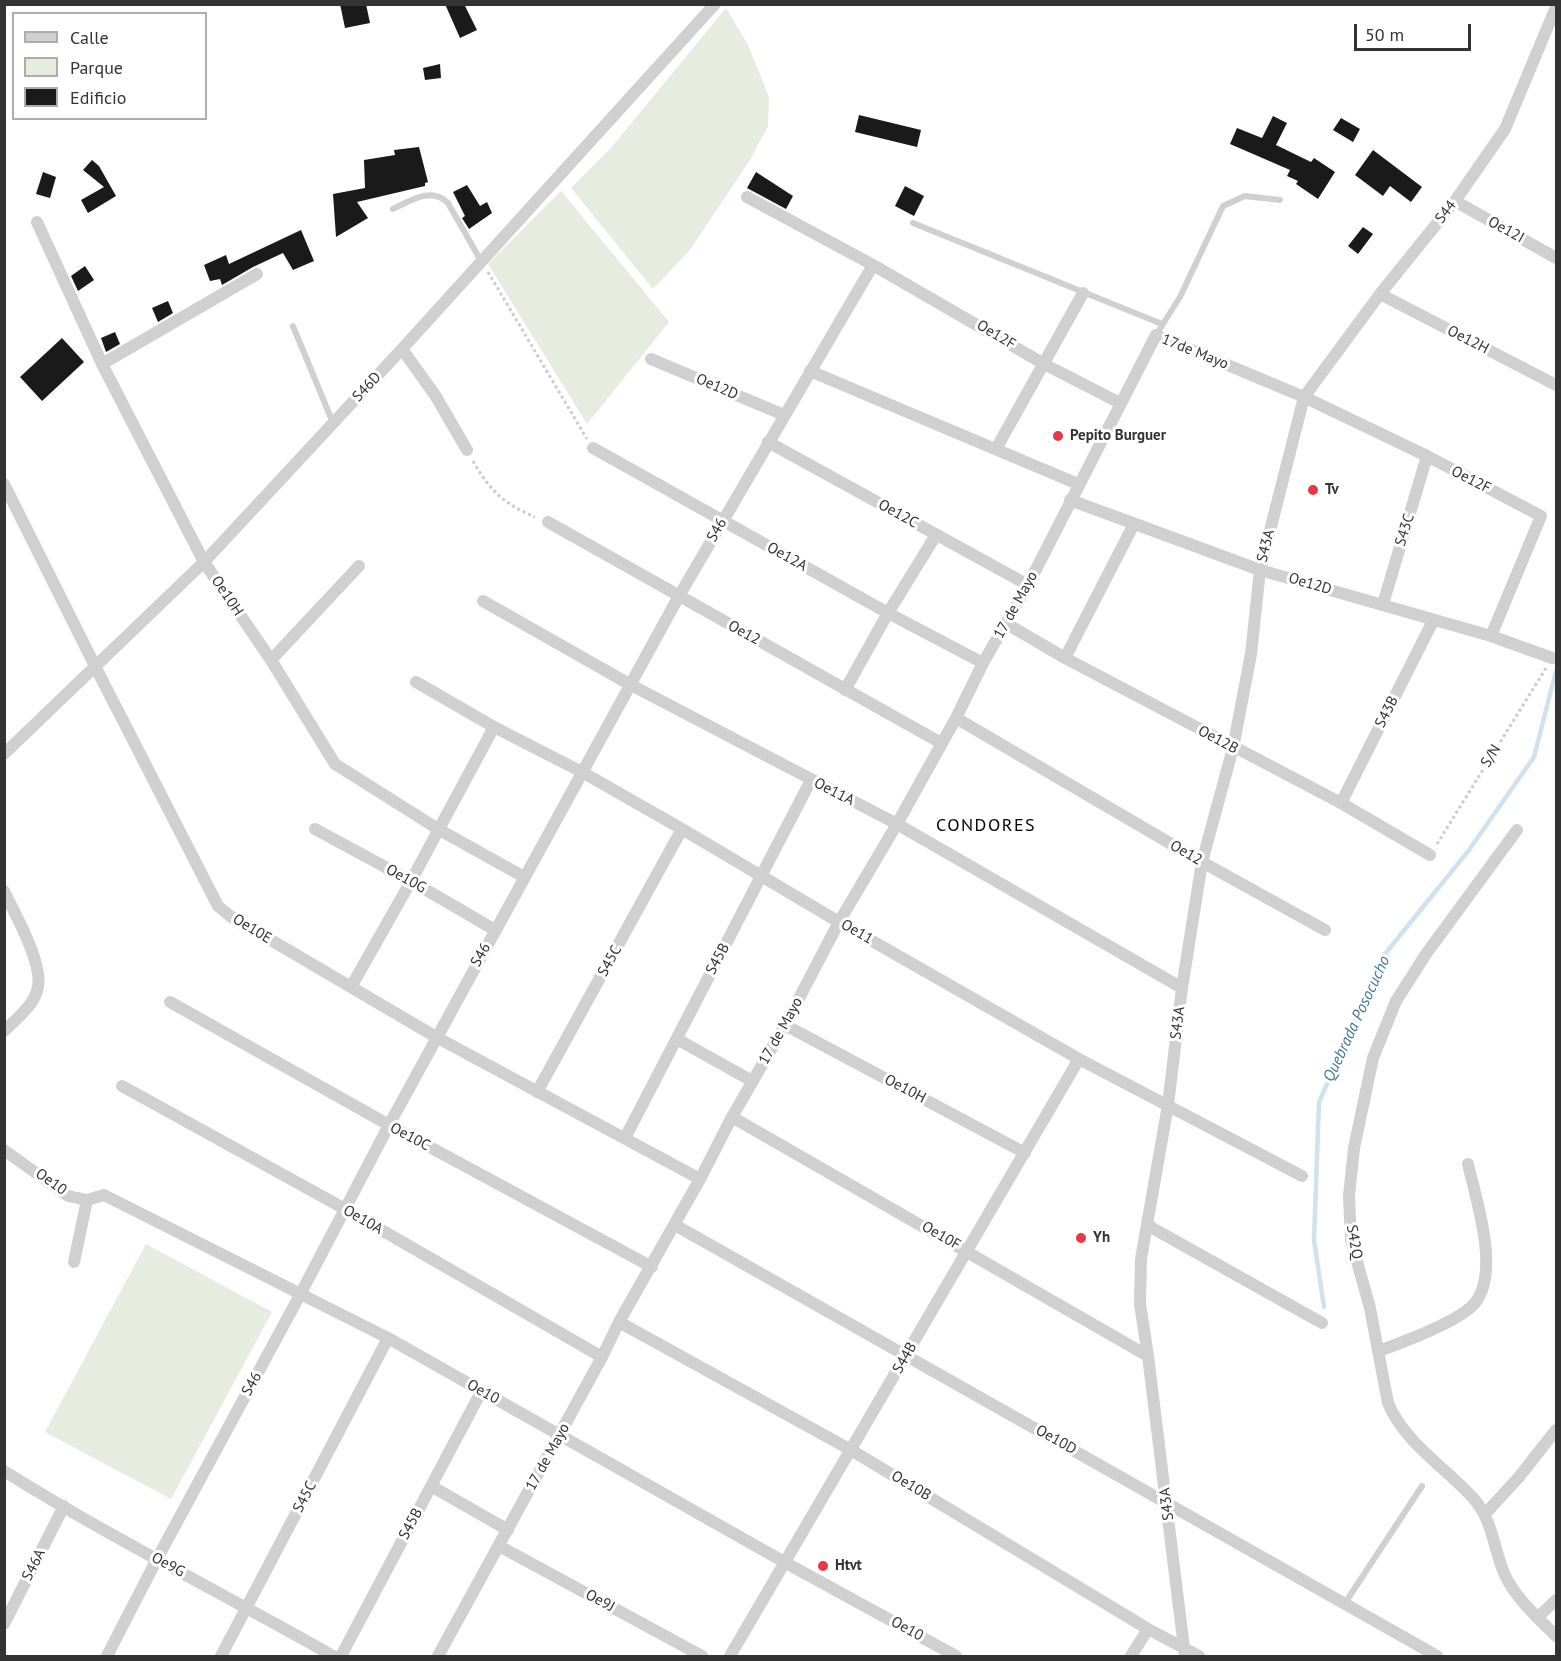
<!DOCTYPE html>
<style>
body{margin:0}
#map{position:relative;width:1561px;height:1661px;overflow:hidden;background:#fff;font-family:"PT Sans",sans-serif}
canvas{display:block}
.frame{position:absolute;inset:0;border:6px solid #333;pointer-events:none}
.legend{position:absolute;left:12px;top:12px;width:195px;height:108px;box-sizing:border-box;background:#fff;border:2px solid #adadad;margin:0;padding:8px 10px;list-style:none;font-size:18px;color:#333}
.legend li{display:flex;align-items:center;gap:12px;height:30px}
.legend b{width:30px;border:2px solid #adadad}
.scale{position:absolute;left:1354px;top:24px;width:117px;height:27px;box-sizing:border-box;border:3px solid #333;border-top:0;padding-left:8px;font-size:18px;line-height:21px;white-space:nowrap;color:#333;-webkit-text-stroke:4px #fff;paint-order:stroke}
</style>
<div id="map">
<canvas width="1561" height="1661"></canvas>
<div class="frame"></div>
<ul class="legend">
<li><b style="height:8px;background:#d0d0d0"></b>Calle</li>
<li><b style="height:16px;background:#e6ecdf"></b>Parque</li>
<li><b style="height:16px;background:#1a1a1a"></b>Edificio</li>
</ul>
<div class="scale">50 m</div>
</div>
<script>
const context = document.querySelector('canvas').getContext('2d');
context.lineJoin = 'round';
function fill(path, color) {
  context.fillStyle = color;
  context.fill(path, 'evenodd');
}
function stroke(path, color, width, dash) {
  context.strokeStyle = color;
  context.lineWidth = width;
  context.lineCap = dash ? 'butt' : 'round';
  context.setLineDash(dash || []);
  context.stroke(path);
}
function write(font, color, halo, rows, align = 'center') {
  context.font = font + ' "PT Sans",sans-serif';
  context.lineWidth = 6;
  context.setLineDash([]);
  context.textBaseline = 'middle';
  context.strokeStyle = halo;
  context.fillStyle = color;
  for (const [text, x, y, turn = 0] of rows) {
    context.save();
    context.translate(x, y);
    context.rotate((+turn || 0) * Math.PI / 180);
    context.textAlign = isNaN(turn) ? turn : align;
    if (halo) context.strokeText(text, 0, 0);
    context.fillText(text, 0, 0);
    context.restore();
  }
}
fill(new Path2D(`
 M726,8L748,45L769,97L768,126L750,160L689,251L653,289L571,188L610,149Z
 M561,191L669,322L587,424L488,264Z
 M146,1244L272,1312L171,1499L45,1432Z`), '#e6ecdf');
stroke(new Path2D(`
 M1324,1307L1314,1240L1319,1102L1385,954L1469,850L1534,757L1556,671`), '#cfe2ee', 4.5);
fill(new Path2D(`
 M340,4H366L370,23L345,28Z
 M445,4H464L477,30L460,38Z
 M440,64L441,78L425,80L423,68Z
 M859,115L921,130L917,147L855,132Z
 M1273,116L1287,123L1276,145L1311,162L1314,158L1335,172L1318,199L1296,184L1298,181L1287,176L1290,170L1230,144L1237,128L1262,138Z
 M1341,118L1360,129L1353,142L1333,130Z
 M419,147L428,182L425,183V186L357,202L368,218L336,237L333,194L365,188L364,160L395,155L394,150Z
 M1373,150L1422,187L1411,202L1390,186L1383,196L1355,175Z
 M92,160L99,166L116,196L88,213L81,200L104,187L83,170Z
 M43,172L56,177L50,198L36,194Z
 M756,172L793,196L786,209L747,188Z
 M467,185L480,206L487,202L492,213L469,229L462,218L465,216L453,192Z
 M905,186L924,196L914,216L895,206Z
 M1363,227L1373,234L1358,254L1348,246Z
 M301,230L314,261L293,270L283,253L253,267L222,285L220,279L210,281L204,265L226,255L229,264Z
 M85,266L94,280L78,291L71,276Z
 M168,301L173,313L158,322L152,308Z
 M115,332L120,344L106,352L101,338Z
 M62,338L84,362L42,401L20,377Z`), '#1a1a1a');
stroke(new Path2D(`
 M488,272L587,439
 M473,461C490,491 503,503 535,517
 M1437,844L1546,668`), '#cdcdcd', 3, [3, 3]);
stroke(new Path2D(`
 M393,209C410,201 431,186 448,203L481,261
 M913,223L1162,324
 M293,326L333,423
 M1156,335L1180,297L1223,206L1245,196L1280,200
 M1345,1603L1422,1486`), '#d0d0d0', 6);
stroke(new Path2D(`
 M747,197L873,265L1044,364L1120,403
 M1455,201L1556,258
 M37,222L102,364L204,562L271,660L335,764L438,829L524,877
 M1380,294L1556,385
 M402,349L435,395L467,450
 M651,359L784,415
 M102,364L257,274
 M810,371L1078,484
 M768,442L1028,585
 M593,448L888,613L983,663
 M996,449L1083,293
 M4,484L96,668L218,906L230,916L436,1037L700,1179
 M1070,500L1260,570L1491,636L1552,658
 M548,522L941,743
 M483,601L631,685L897,824L1182,988
 M1383,604L1427,456
 M1007,624L1065,658L1341,803L1430,855
 M1065,658L1134,524
 M271,660L359,566
 M416,682L494,727L582,772L682,829L839,922L1079,1059L1302,1176
 M845,690L888,613L936,535
 M956,718L1202,862L1325,930
 M4,754L204,562L402,349L715,4
 M1341,803L1433,621
 M315,829L411,881L495,930
 M1517,830L1426,954L1396,1001L1373,1058L1354,1148L1349,1196L1351,1240L1370,1308L1388,1403C1404,1442 1445,1467 1473,1498C1493,1520 1493,1547 1504,1573C1515,1598 1537,1617 1556,1636
 M4,891C15,914 43,963 38,987C35,1005 16,1019 4,1031
 M351,987L411,881L494,727
 M170,1002L389,1125L652,1267
 M785,1025L1025,1153
 M677,1039L752,1081
 M122,1086L345,1209L602,1357
 M537,1092L682,829
 M732,1117L1148,1356
 M625,1138L811,780
 M4,1150L68,1196L87,1200L104,1195L388,1338L786,1563L956,1656
 M675,1225L1437,1656
 M1147,1225L1322,1323
 M74,1262L87,1200
 M619,1322L851,1450L1148,1629L1199,1656
 M1379,1351C1403,1342 1458,1322 1474,1304C1501,1273 1476,1200 1468,1164
 M4,1471C111,1538 224,1594 333,1656
 M431,1486L508,1530
 M1485,1514L1519,1477L1556,1430
 M499,1546L702,1656
 M1538,1617L1556,1600
 M4,1624L64,1506
 M107,1656L157,1559L301,1293L389,1125L679,596L873,265
 M221,1656L388,1338
 M341,1656L481,1392
 M438,1656L602,1357L619,1322L700,1179L732,1117L785,1025L839,922L897,824L956,718L983,663L1028,585L1156,335L1304,397L1427,456L1541,516L1491,636
 M730,1656L1079,1059
 M1131,1656L1148,1629
 M1185,1656L1148,1356L1140,1304L1141,1259L1168,1105L1182,988L1202,862L1233,748L1251,654L1260,570L1304,397L1380,294L1455,201L1505,129L1556,7`), '#d0d0d0', 12);
for (const [x, y, r, color] of [
 [1058,436,6,"#e63946"],
 [1313,490,6,"#e63946"],
 [1081,1238,6,"#e63946"],
 [823,1566,6,"#e63946"]
]) {
  const dot = new Path2D();
  dot.arc(x, y, r, 0, 2 * Math.PI);
  context.fillStyle = color;
  context.fill(dot);
  stroke(dot, '#fff', 2);
}
write('15px', '#333', '#fff', [
 ["S44",1446,212,-52],
 ["Oe12I",1506,230,29],
 ["Oe12F",996,335,31],
 ["Oe12H",1468,340,27],
 ["17de Mayo",1195,352,22],
 ["S46D",367,387,-47],
 ["Oe12D",717,387,23],
 ["Oe12F",1471,480,27],
 ["Oe12C",898,514,29],
 ["S46",717,530,-60],
 ["S43C",1405,530,-73],
 ["S43A",1266,546,-76],
 ["Oe12A",787,557,29],
 ["Oe12D",1310,584,16],
 ["Oe10H",227,596,56],
 ["17 de Mayo",1016,605,-61],
 ["Oe12",744,633,29],
 ["S43B",1387,712,-63],
 ["Oe12B",1218,740,28],
 ["S/N",1491,756,-58],
 ["Oe11A",834,792,27],
 ["Oe12",1186,853,30],
 ["Oe10G",406,879,29],
 ["Oe10E",252,929,31],
 ["Oe11",857,932,30],
 ["S46",481,955,-61],
 ["S45B",718,959,-62],
 ["S45C",610,961,-61],
 ["S43A",1178,1023,-83],
 ["17 de Mayo",781,1031,-61],
 ["Oe10H",905,1089,28],
 ["Oe10C",410,1137,28],
 ["Oe10",51,1182,35],
 ["Oe10A",363,1220,30],
 ["Oe10F",941,1236,30],
 ["S42Q",1354,1242,80],
 ["S44B",905,1358,-60],
 ["S46",252,1384,-61],
 ["Oe10",483,1392,29],
 ["Oe10D",1056,1440,29],
 ["17 de Mayo",548,1457,-61],
 ["Oe10B",911,1486,31],
 ["S45C",305,1497,-63],
 ["S43A",1167,1504,-97],
 ["S45B",411,1524,-62],
 ["S46A",34,1565,-63],
 ["Oe9G",168,1565,28],
 ["Oe9J",600,1601,29],
 ["Oe10",907,1629,29]
]);
write('bold 15px', '#333', '#fff', [
 ["Pepito Burguer",1070,436],
 ["Tv",1325,490],
 ["Yh",1093,1238],
 ["Htvt",835,1566]
], 'left');
write('italic 16px', '#3f7597', '#fff', [
 ["Quebrada Posocucho",1357,1019,-65]
]);
context.letterSpacing = '1.5px';
write('18px', '#000', '#fff', [
 ["CONDORES",986,826]
]);
context.letterSpacing = '0px';
</script>
